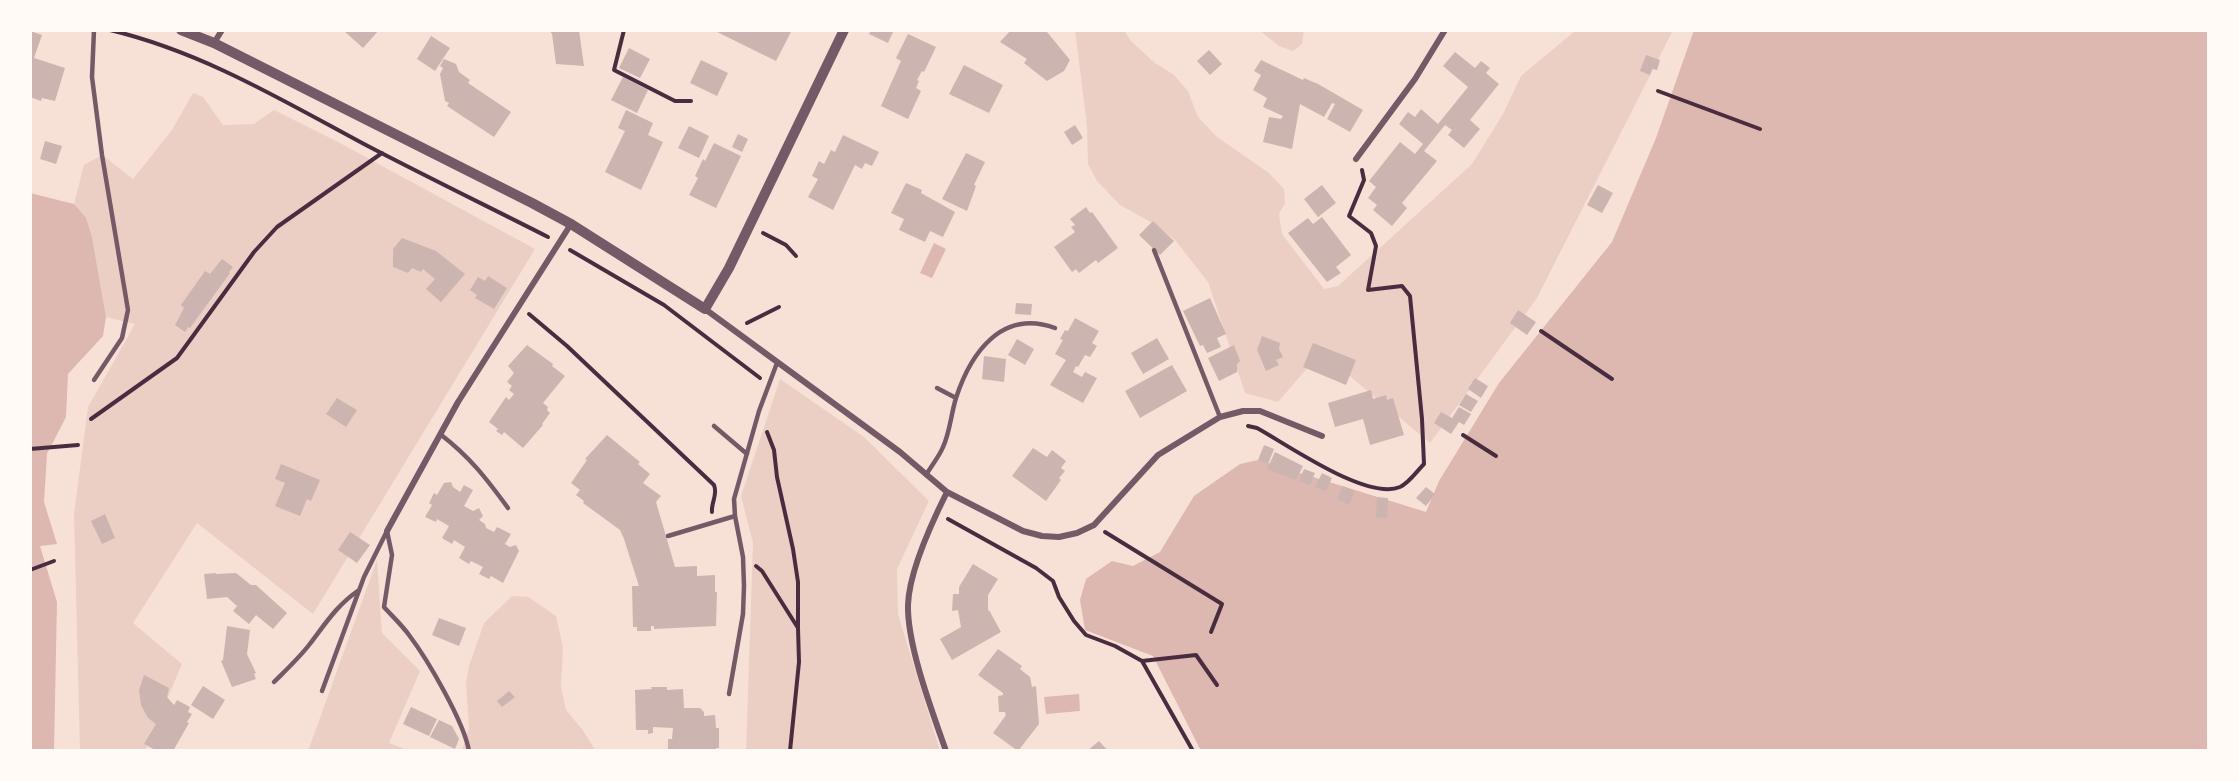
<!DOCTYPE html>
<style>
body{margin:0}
#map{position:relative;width:2239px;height:781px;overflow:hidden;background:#f7e1d7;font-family:"Source Sans 3",sans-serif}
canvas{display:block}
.frame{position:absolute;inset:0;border:32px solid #fffaf5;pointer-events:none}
</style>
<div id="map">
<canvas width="2239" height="781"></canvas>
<div class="frame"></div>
</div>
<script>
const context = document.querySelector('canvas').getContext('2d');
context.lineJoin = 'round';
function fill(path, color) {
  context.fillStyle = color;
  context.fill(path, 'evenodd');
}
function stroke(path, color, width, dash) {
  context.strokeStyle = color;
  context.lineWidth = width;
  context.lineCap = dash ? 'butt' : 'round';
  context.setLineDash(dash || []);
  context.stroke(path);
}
fill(new Path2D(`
 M1075,30H1124L1131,41L1155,63L1174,75L1188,91L1198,117L1217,137L1269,173L1284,189L1285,203L1279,214L1282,234L1324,289L1338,286L1472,164L1503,114L1521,76L1576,30H1673L1537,298L1430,443L1321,352L1278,402L1245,393L1208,282L1175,240L1156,225L1120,205L1097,181L1088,164L1087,126Z
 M1259,30H1304L1302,44L1293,51L1279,46Z
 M193,93L203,97L223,125L254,124L274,110L338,142L535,249L313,614L197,523L133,623L182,664L145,751H80L74,514L88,407L135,324L106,317L92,237L74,204L84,165L102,155L133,179L172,130Z
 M780,379L864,437L929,501L897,569L898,614L940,751H746L753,543L741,496Z
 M377,560L382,633L420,671L389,743L410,751H308Z
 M512,596L528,597L556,616L563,647L561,687L566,710L582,729L596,751H462L469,727L466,684L469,666L484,623Z`), '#ebcfc5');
fill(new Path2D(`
 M1694,30H2209V751H1201L1153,656L1085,630L1080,600L1086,579L1112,561L1133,566L1160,552L1194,496L1240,464L1258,460L1426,512L1439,481L1499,383L1612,242L1656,138Z
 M30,193L74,204L86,218L92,237L106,317L103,336L68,374L66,417L47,454L44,502L57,544L40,546L57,602L54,751H30Z
 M934,243L946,249L932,278L920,273Z
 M1079,694L1080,711L1046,714L1044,697Z`), '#dcb8b0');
fill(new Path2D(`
 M343,30H379L363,48Z
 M549,30H579L584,66L556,64L552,34Z
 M713,30H786L791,32L776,61Z
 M871,30H894L888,43L869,34Z
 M1011,30H1048L1047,32L1070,60L1064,71L1047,81L1024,63L1027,59L1000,42Z
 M30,31L42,35L34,58L65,68L55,101L42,98L41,101L30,97Z
 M908,34L936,47L924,72L922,71L917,80L919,81L916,88L921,91L908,119L881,106L901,61L896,58Z
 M431,36L450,48L435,71L417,59Z
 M629,48L650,59L640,78L619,68Z
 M1209,50L1222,64L1210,75L1197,61Z
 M1455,52L1475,68L1481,61L1490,68L1486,73L1499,84L1470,120L1480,129L1464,148L1448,135L1452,130L1445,125L1424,151L1437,161L1402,203L1407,208L1392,226L1373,210L1377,205L1368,198L1376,187L1369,181L1400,142L1415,154L1423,144L1399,124L1408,112L1415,117L1421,109L1438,124L1468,87L1443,66Z
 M1646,55L1660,60L1657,70L1652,69L1650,75L1640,71Z
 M444,59L456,64L459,72L470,80L468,83L511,112L494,137L447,106L449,103L445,101L440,74L443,68L440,66Z
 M701,60L728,73L717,96L690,83Z
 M1261,60L1303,80L1304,78L1318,84L1363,110L1350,132L1327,119L1335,104L1332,103L1324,117L1300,104L1292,149L1263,142L1269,117L1281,119L1283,116L1263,107L1267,98L1253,90L1261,75L1254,71Z
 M964,65L1003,85L989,113L949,94Z
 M623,77L648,90L637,113L611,100Z
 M626,110L653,123L648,135L663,142L641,190L605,172L625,131L618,128Z
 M1075,125L1083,138L1072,145L1064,132Z
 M689,126L709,136L699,158L678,148Z
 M738,134L748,139L742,152L732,147Z
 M843,135L879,152L872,166L865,163L862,169L855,165L833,210L808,197L818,179L812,176L819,161L824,164L831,150L835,152Z
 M45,141L62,146L56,164L40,159Z
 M714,143L741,156L716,208L689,195L698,178L695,176L703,159L705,161Z
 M966,153L985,162L974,185L976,186L967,211L942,199Z
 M906,183L922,190L921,193L955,212L943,237L930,231L925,242L899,230L904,219L891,213Z
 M1322,185L1336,203L1318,217L1304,199Z
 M1598,185L1613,193L1602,213L1587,205Z
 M1086,207L1090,213L1092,212L1118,248L1098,263L1096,260L1079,273L1076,269L1072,272L1054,247L1075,232L1071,227L1075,225L1070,219Z
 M1322,217L1351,255L1336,267L1341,273L1327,282L1288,233L1308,218L1313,224Z
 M1153,221L1174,241L1160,255L1139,235Z
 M402,238L436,251L465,274L441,302L426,289L435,279L423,269L421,272L412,268L408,273L393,267V249Z
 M222,259L233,267L229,272L230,273L190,328L188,327L185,332L175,325L184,308L181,305L205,271L210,274Z
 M488,276L507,288L494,309L475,298L477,295L470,290L478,277L485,281Z
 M1210,298L1226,334L1217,338L1221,347L1207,353L1203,345L1200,346L1183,311Z
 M1016,303L1032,304L1031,315L1015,314Z
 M1518,310L1536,322L1527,335L1510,323Z
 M1075,318L1099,331L1092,343L1097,346L1090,357L1085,355L1078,367L1076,366L1073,372L1082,377L1085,372L1097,378L1083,403L1050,385L1066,360L1055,354L1063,340L1060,339L1065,330L1068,331Z
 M1262,336L1280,343L1279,349L1283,357L1276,360L1279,365L1266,371L1257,350Z
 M1157,338L1169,359L1143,374L1131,353Z
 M1017,339L1034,349L1025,365L1008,355Z
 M1313,343L1356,360L1346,385L1303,367Z
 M527,345L553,364L552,366L565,376L543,403L548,407L547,410L550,413L542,424L543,425L523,448L504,432L502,435L496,431L498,429L489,422L506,397L509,400L514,394L509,390L512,386L507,382L514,373L508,366Z
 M1234,345L1240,361L1237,364V372L1219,381L1208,358Z
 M984,356L1006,359L1004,382L982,379Z
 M1172,365L1187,391L1140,418L1125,391Z
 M1475,378L1488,386L1481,398L1468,389Z
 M1371,390L1373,399L1386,395L1387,400L1393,398L1404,435L1370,445L1363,419L1335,427L1328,403Z
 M1466,394L1478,401L1471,412L1459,405Z
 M337,398L357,410L346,427L326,414Z
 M1459,407L1471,414L1464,425L1459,422L1451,434L1434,423L1441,412L1452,418Z
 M607,435L640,462L638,464L650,474L643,483L661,496L656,502L675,567L697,566V576L715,575V592H717L716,626L654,629V626H651V631H637V627H633L632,586H639L624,539L620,530L583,503L584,501L576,495L580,490L571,483L587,460L585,459Z
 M1264,445L1274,449L1268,464L1258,460Z
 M1033,448L1047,457L1052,450L1066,461L1061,468L1065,471L1059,478L1061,480L1046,501L1012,476Z
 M1275,452L1303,466L1296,480L1267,469Z
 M281,464L320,480L311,501L307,499L300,516L275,506L285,483L275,479Z
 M1304,469L1315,473L1310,485L1299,481Z
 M1322,473L1332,478L1326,491L1315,487Z
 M451,482L453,487L460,492L464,485L473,490L464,506L473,511L479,508L483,516L479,520L485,524L486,528L494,532L497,527L511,534L505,544L510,547L516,545L519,551L503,583L491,576L489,579L479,574L483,567L471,561L469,564L459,558L465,547L454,540L452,544L442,538L449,526L437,519L436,522L425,517L432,505L429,503L434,493L437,495L444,483Z
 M1343,486L1355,491L1349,505L1337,499Z
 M1426,487L1435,494L1426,506L1416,498Z
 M1377,497L1388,498L1387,518L1376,517Z
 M105,514L115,538L102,544L91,521Z
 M350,532L370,545L357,563L338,550Z
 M973,564L998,579L988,595V611L989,610L1001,632L952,660L940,639L961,627L958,610L952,611L953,594H959V587Z
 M216,573V574L236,573L251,585H256L287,613L273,629L256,615L249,624L233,611L237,606L227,597L207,599L204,574Z
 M439,618L466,628L459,646L432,635Z
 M227,626L250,630L247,654L256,673L254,674L256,679L232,687L221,661L223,660Z
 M998,649L1022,666L1020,669L1030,677L1032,687L1036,686L1039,724L1018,751L993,733L1006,715L1005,712H999L998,696L1003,695V693L978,675Z
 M144,675L169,688L167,697L174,705L177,700L190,707L188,712L192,714L187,722L189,723L173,751H157L144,744L156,724L148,718L141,705L139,690Z
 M203,686L225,700L213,719L191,705Z
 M651,687H667V690L683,689L684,708H700L704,712V716L715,715L716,728H719V748H716V751H668V739H672L673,728L653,727V733L648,734V730H636L635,690L652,689Z
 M509,691L515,697L502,707L497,701Z
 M411,707L437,719L429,736L403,724Z
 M439,720L452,726L459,739L455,749L430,737Z
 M1099,741L1108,751H1087Z`), '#ccb4b1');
stroke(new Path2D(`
 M110,30C202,52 282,100 364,144C425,176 487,206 548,237
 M624,30L614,70L675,101H691
 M1658,91L1760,129
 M763,233L786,245L796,256
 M570,250L664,305L760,378
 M529,314L567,346L714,485C718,495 711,502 712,512
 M747,323L779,307
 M1541,331L1612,379
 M91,419L177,358L254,252L277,227L382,153
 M1248,426L1257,428C1288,445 1367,501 1400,487C1409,483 1417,471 1424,464L1422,419L1410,296L1402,286L1368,290L1376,246L1371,233L1349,216L1364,180L1362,170
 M767,432L774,450L777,477L793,549L798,582V628
 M1463,435L1496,456
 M30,449L78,445
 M948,519L1036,568L1053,581L1059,597L1074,621L1086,635L1115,646L1142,661L1193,751
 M1105,532L1222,604L1211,632
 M756,566L762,571L798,628L799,662L790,751
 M30,570L54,561
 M1142,661L1196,655L1217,685`), '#4a2c40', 4);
stroke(new Path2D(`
 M1154,250L1220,417
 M94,380L122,338L128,310L102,155L92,77L94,30
 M937,388L956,398
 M714,426L747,454
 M440,434C470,457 486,478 508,508
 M926,475C931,466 939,457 943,447C950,432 951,414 956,398C971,352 1002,309 1055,328
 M387,531L392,555L384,607C392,616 402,625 409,635C428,660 464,722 469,751
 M668,536L735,516
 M274,682C286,670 299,658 309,645C326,623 336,606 359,590
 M322,691L364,577L387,531
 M729,694L743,614L744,586L743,557L735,516L734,499L759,411L777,363`), '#755966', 4.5);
stroke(new Path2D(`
 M214,43L222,30
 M1356,159L1415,79L1445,30
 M705,309L900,452L947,492L1023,531L1042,536L1059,537L1077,533L1094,525L1158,455L1220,417L1243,411H1260L1322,436
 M387,531L458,402L571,224
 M946,751C932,711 907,645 908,605C909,571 932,522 947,492`), '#755966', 6);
stroke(new Path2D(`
 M181,30L214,43L532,203L571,224L705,309L729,268L844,30`), '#755966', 10);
</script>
